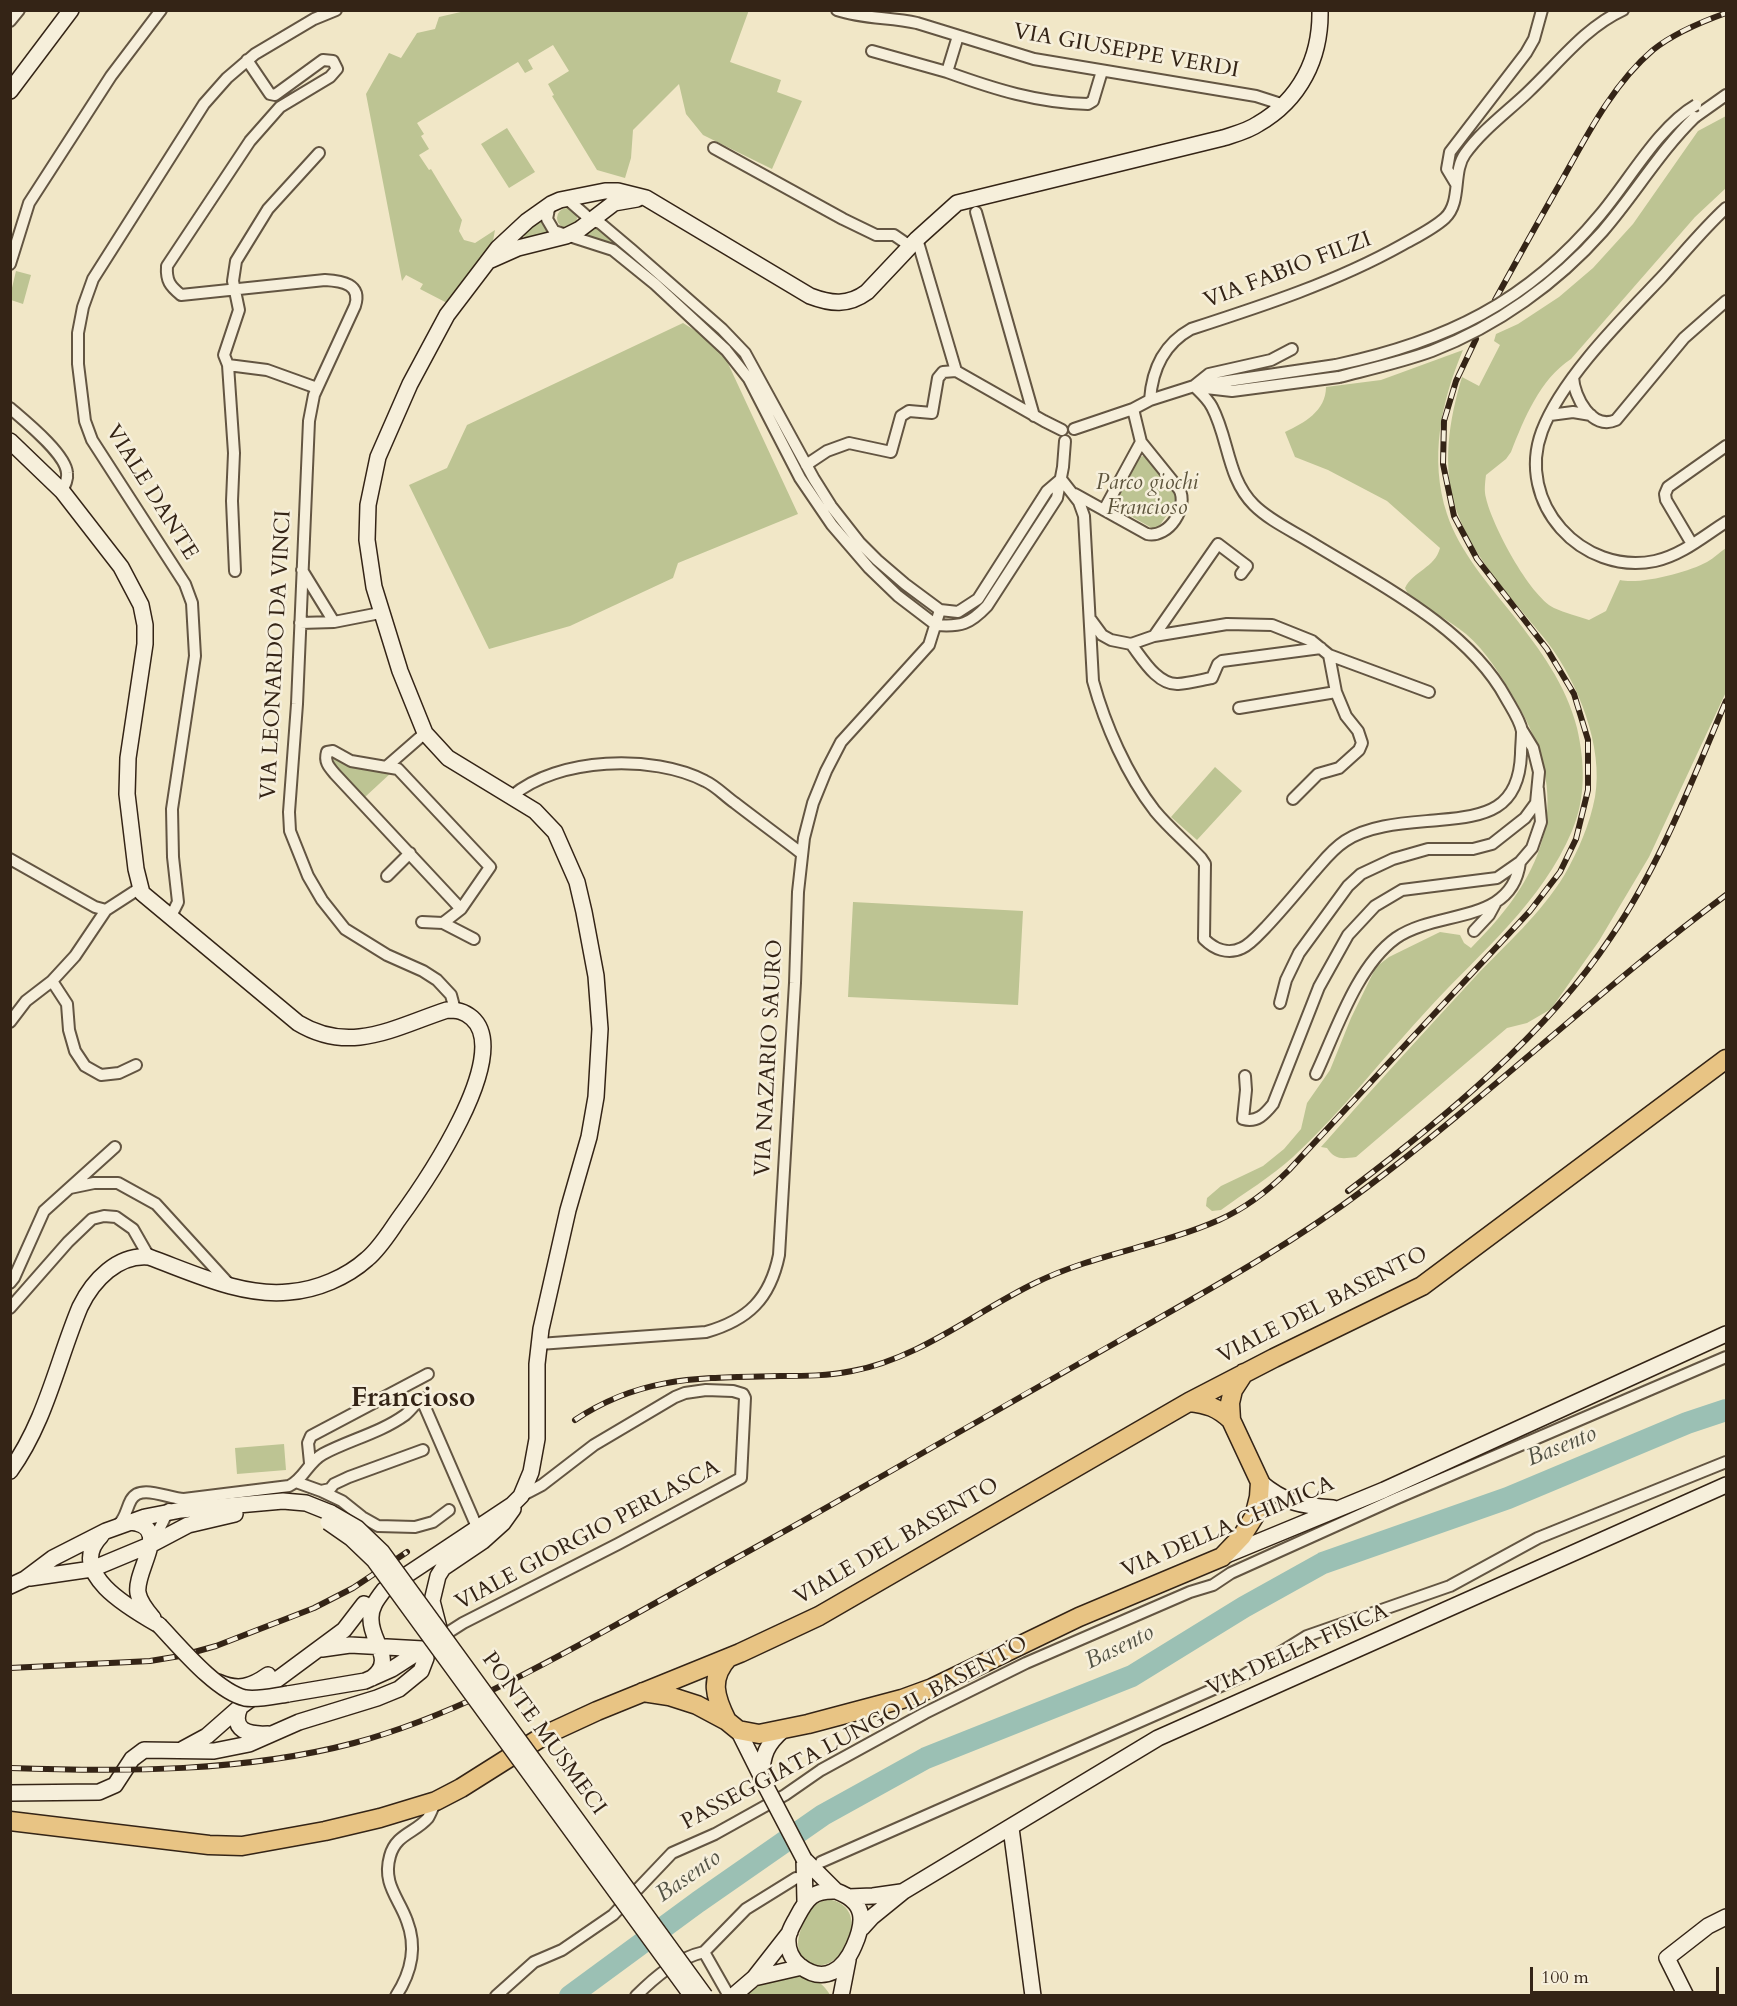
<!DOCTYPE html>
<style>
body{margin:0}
#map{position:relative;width:1737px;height:2006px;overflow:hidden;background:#f1e7c7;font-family:Cardo,serif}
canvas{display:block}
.frame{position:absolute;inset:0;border:12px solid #342416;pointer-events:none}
.scale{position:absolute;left:1530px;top:1967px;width:189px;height:27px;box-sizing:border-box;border:3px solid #342416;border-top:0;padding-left:8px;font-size:18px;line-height:21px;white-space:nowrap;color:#342416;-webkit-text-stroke:4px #f6efdb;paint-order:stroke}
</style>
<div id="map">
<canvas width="1737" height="2006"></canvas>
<div class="frame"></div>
<div class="scale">100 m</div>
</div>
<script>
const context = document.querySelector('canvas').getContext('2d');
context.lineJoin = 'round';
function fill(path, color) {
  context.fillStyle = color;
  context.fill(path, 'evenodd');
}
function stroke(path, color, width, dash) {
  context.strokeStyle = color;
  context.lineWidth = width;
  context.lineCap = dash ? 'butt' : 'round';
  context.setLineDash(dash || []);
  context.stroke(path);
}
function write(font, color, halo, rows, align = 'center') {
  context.font = font + ' Cardo,serif';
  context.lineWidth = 5;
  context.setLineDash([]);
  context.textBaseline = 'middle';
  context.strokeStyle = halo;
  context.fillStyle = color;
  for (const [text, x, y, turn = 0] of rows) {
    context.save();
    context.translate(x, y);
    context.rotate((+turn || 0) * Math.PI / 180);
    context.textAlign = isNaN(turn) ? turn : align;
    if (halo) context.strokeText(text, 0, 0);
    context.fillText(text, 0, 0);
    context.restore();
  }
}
fill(new Path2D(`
 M749,10L730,62L781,80L777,92L802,101L772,169L703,135L686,114L679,84L633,130L631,158L625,178L597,170L552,96L554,95L548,84L569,71L553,45L528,60L533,69L525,73L518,62L417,123L424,134L421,136L429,149L419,155L429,170L431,169L462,220L459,231L464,240L475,243L495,230L491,252L449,304L420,289L423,284L406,275L402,281L366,94L389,53L401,58L417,33L435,29L439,17L465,11Z
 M1726,116V188L1695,217L1571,359C1540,379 1524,419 1511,452L1506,459L1486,475C1485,483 1484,491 1486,498C1492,525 1529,595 1554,608C1565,613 1578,616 1589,620L1606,611L1620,580C1640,585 1689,572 1707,562C1714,558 1720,552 1726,548V692L1649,857L1599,941L1551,1009L1527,1023L1507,1028L1356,1157C1342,1159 1335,1160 1327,1148L1321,1147C1371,1090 1423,1033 1475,977C1506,944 1541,914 1565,874C1578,851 1590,824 1595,797C1604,747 1578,683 1548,643C1516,602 1475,562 1457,512C1441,468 1449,420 1462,377L1479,386L1500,345L1494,341L1496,334L1518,324L1559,297L1593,268L1633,224L1698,131Z
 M507,128L535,172L509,188L481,144Z
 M557 218a10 10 0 1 1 20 0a10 10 0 1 1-20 0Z
 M542,219L549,233L525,238L522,232Z
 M595,227L625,252L615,246L583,236Z
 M16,271L31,275L23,304L11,300V292Z
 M683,323L707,338L725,357L798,514L678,563L673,578L570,626L489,649L409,485L447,468L467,425Z
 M1463,350C1441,402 1429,459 1447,514C1459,551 1489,585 1513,615C1540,650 1566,684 1577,728C1585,763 1586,798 1572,831C1542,902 1482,951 1431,1006C1384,1056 1343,1111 1293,1157C1271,1177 1244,1193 1221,1210L1212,1211L1206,1206L1207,1198L1221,1186L1263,1166L1284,1149L1301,1129L1307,1103L1330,1070L1351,1018L1376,967L1389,957L1440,932L1460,935L1464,943L1471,948C1549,871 1574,798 1515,700C1501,676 1487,652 1466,634C1448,620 1427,608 1409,596L1405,588C1413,571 1435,568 1440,548L1387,501L1328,470L1295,457L1285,432C1304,423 1326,411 1326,387L1381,380Z
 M1143,456L1147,457L1177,495L1175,503L1158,528H1152L1120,510L1117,506V500L1140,457Z
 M335,756L392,772L365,797L341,774L333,762Z
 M1215,767L1242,791L1197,840L1171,817Z
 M853,902L1023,911L1018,1005L848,997Z
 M284,1444L286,1470L237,1474L235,1448Z
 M832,1900C872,1910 844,1974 813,1964C792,1956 797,1936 805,1920C808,1915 810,1909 815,1905C820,1901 826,1900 832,1900Z
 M793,1975C809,1976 822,1980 830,1995L744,1996L764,1982Z`), '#bdc493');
stroke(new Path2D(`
 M570,1996L698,1902L823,1815L926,1758L1132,1676L1244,1607L1323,1563L1508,1498L1687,1423L1726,1410`), '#9bc0b4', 22);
const street = new Path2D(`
 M837,10C864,19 890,17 917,23L1034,59L1256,96L1284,105
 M10,21L19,10
 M872,51L947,72L958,36
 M247,60L270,94L275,95L323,60L333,61L337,69L330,77L280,107L250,141L167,266C166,281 170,286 181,295L325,280C342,281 362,284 355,306L314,395L309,421L297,704L289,812L290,831L308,876L322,900L345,929L387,955L423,971L437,980L451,995L455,1010
 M947,72C994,89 1038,103 1088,104L1093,101L1102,71
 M1695,117L1726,95
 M714,148L843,219L876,235H894L910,246
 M1456,184L1447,169L1450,152L1526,53L1534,39L1542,10
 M567,199L583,213L592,221L600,223L632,250L722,329L745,353L814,479L831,506L860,543L877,560L905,584L940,610L958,612L978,599L1047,491L1061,479
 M550,204L547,219L554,231L613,250L655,284L726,350L749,379L800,478L832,525L869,568L898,596L936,625
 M1726,208C1703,229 1683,254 1661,278C1622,319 1562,378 1542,431C1515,503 1582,576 1655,561C1682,555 1704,536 1726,522
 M976,212L1034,416
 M917,239L956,371L1044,421L1062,430
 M10,264L29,203L111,76L161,10
 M228,365L234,453L232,501L235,571
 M1573,377C1574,397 1592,431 1616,420L1684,338L1726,301
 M1194,386L1209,374L1271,360L1292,349
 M317,388L267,370L228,365L224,355L239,310L233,281L236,261L268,209L319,153
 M1206,388L1232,391L1339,377
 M1150,400C1152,370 1164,344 1191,329C1262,306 1336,282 1402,245C1416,237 1433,229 1445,218C1462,202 1452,172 1465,154C1481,131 1507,112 1527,93C1558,64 1584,28 1623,10
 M10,408C25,421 66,454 67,473C68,479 65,485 62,491
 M1550,415L1573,412L1591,415
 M1074,429L1133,409L1150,400L1194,386L1336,365
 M806,465L827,451L849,443L891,452L901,416L909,411L932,413L938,378L943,372L956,371
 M1061,479L1079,502L1084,516L1093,681C1105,725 1127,775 1155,811C1169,828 1186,842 1201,858L1205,864L1204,939C1214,949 1228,955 1242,948C1251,944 1259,934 1266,927C1282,910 1297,892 1312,874C1322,863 1331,850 1345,841C1371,824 1408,823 1439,820C1486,816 1519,810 1521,754C1521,747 1522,739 1522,731C1520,720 1511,707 1506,698C1468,628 1379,584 1312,543C1293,531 1270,521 1254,505C1227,478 1229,439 1212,407C1208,399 1201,393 1194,386
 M1075,494L1147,534C1169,539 1189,506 1179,489L1141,442L1133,409
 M1104,510L1141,442
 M1692,544L1666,500L1665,494L1668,487L1726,446
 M1091,620L1102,635L1111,640L1131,644L1154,636L1227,624L1272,625L1312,641L1329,655L1429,692
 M334,622L380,613
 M300,623L334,622L302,570
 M936,625C961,627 970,624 987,606L1057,498L1063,467L1065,441
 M1154,636L1218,544L1247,566L1241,574
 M1131,644C1142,658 1157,685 1178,684C1189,683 1201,680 1212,678L1218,664L1222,661L1321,648
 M1239,708L1336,692
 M425,733L386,767L351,761L333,751L327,752C324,762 329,767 335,774L461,909
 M386,767L398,769L490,867L461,909L443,923L474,939
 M512,796C558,757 653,754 705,781C716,786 725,796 735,803C757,820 779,836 801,853
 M1293,799L1318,774L1339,768L1359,750L1362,743L1358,731L1346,716L1336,692L1329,655
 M10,859L95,907L106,910L140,888
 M387,876L410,853
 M171,916L178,902L173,857L172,809L195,656L192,603L185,584L92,440L85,421L78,364V333L83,307L93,279L204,104L227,78L255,54L314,19L336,10
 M422,922L443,923
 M1474,931L1489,915L1495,904
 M52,981L67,1004L69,1030L75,1051L85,1066L101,1075L119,1073L136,1065
 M1280,1003L1286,980L1299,953L1348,886L1361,874L1393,859L1428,849H1473L1492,844L1525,818L1536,803L1539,772L1533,748L1522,730
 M10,1022L26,1001L52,981L75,956L106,910
 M1316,1074C1336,1031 1357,966 1396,938C1438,909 1512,925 1520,862
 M1245,1076L1246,1090L1243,1119C1257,1123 1265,1114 1273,1104L1319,987L1348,935L1375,906L1402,890L1497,878L1520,862L1532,848L1541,822L1538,789
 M70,1188L94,1183H118L156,1204L229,1284
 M10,1283L14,1278L44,1211L115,1147
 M10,1308L68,1242L92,1219L104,1216L116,1217L133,1229L149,1257
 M539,1344L706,1332C748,1320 770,1299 779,1255L795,983L798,892L804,838L813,803L826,771L841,742L929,645L940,610
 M310,1463L308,1443L311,1436L428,1374
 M296,1482L321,1491L330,1489L334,1484L349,1477L423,1450
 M321,1491L342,1501L362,1517L378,1526L415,1527L433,1522L449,1510
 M118,1525C126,1518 126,1509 131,1500C140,1483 169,1499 184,1499L289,1486C304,1479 308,1462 323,1454C349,1440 380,1433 405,1415C411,1410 416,1403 421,1398L477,1527
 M152,1544L169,1509
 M438,1639L463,1623L618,1544L741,1478L745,1398L743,1394L733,1391L706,1390L685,1393L675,1397L594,1445L542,1485L521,1496
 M821,1862L1241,1677L1307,1636L1450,1586L1538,1538L1726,1462
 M704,1952L746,1909L796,1878
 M396,1996C411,1973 417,1947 407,1921C399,1898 382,1884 390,1856C396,1834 415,1833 428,1818C431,1813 433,1807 436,1801
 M496,1996L534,1962L562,1950L613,1915L672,1853L715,1834L785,1795L821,1770L925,1713L1026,1663L1190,1592L1213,1585L1231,1573L1395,1499L1726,1357
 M636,1996C655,1977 677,1958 704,1952L729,1996`);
const secondary = new Path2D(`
 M10,91L71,10
 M491,260L518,248L566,236L580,229L614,203L637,199
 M10,441L62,491L121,567L141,605L145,625V644L128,758L127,794L136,869L142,893L298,1023C351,1055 395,1027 447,1010C457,1010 464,1011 472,1018C514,1055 423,1186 398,1220C389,1233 380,1248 367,1259C347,1277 317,1290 289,1292C242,1297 193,1273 149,1257C118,1254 93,1280 80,1307C57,1362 46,1421 10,1471
 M1260,1482C1285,1503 1301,1506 1333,1508
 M129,1522C174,1525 134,1570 138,1593C140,1603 147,1611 153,1618
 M101,1536C65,1572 131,1609 159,1625
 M1224,1556L1384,1490L1726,1334
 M30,1578L92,1569L152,1544L188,1525L235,1514
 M10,1586L25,1579L53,1558L106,1531L145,1517L181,1510L283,1501L306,1503L331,1513
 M439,1628L432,1601L438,1576L443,1568L483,1541L503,1523L513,1509
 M322,1649L350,1645L423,1649
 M372,1678C396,1660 371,1642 371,1620C370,1608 377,1599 384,1590L512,1505L521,1496L531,1472L537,1439V1364L541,1329L568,1210L589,1137L596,1097L600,1029L596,976L584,912L577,882L555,832L535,811L448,758L425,733L400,671L374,587L367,540L368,505L378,457L410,384L447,315L498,248L527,221L551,204L560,200L605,191H618L646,198L810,296C831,304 848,306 867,292L917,239L957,203L1223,138C1235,134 1248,131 1258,124C1300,100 1321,58 1320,10
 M218,1682C238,1691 251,1687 268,1675
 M288,1694L365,1681L392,1669L423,1649
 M240,1707C230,1731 249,1735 268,1734
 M738,1730L761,1776
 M183,1749L207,1736L240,1707L344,1630L364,1604
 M761,1777C763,1754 766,1745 783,1730
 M10,1793L99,1792L115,1785L132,1759L144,1750L214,1751L249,1744L299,1722L377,1698L399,1689L421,1671L426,1658L423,1649
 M1011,1828L1033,1996
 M804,1859L836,1891
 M804,1859L805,1901
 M836,1891C866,1902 865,1921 854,1946C844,1969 825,1985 800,1966C792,1960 787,1949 788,1938C789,1930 794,1923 797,1917C807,1898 813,1890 836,1891Z
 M848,1897L873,1896L901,1892
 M862,1928L872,1917L904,1891L1158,1738L1726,1485
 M754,1978L802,1967
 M733,1996L754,1978L790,1932
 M841,1996L848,1960
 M1686,1996L1667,1958L1708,1926L1726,1917`);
const primary = new Path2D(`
 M1189,1402C1207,1404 1217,1407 1231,1420
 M643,1692L669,1696L697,1705L727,1721L738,1730L759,1734L808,1724L902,1699L932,1688L1079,1617L1222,1557L1242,1536L1254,1517L1259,1497L1260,1482L1231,1420L1230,1403L1233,1390L1244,1373
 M727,1721C715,1697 709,1679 728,1658
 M10,1821L209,1845L242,1846L325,1831L380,1818L436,1801L461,1788L545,1735L597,1711L740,1653L819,1616L1189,1402L1274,1358L1422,1286L1726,1059`);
stroke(street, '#635542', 14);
stroke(secondary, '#342416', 18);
stroke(primary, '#342416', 21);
stroke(street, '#f6efdb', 10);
stroke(secondary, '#f6efdb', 15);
stroke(primary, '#e8c484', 18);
const rail = new Path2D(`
 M1495,300C1517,260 1539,220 1562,180C1587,135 1613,84 1653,50C1674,33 1701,22 1726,13
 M1348,1191C1442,1120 1545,1036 1611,937C1660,865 1692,781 1726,701
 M575,1420C642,1375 703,1378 780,1376C804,1376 828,1376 852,1371C919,1359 975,1312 1035,1283C1094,1254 1160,1246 1219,1220C1246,1208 1269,1190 1289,1170L1530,911L1560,872L1576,839L1588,790V740L1574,694L1547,649L1477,559L1454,516L1443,464L1444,421L1456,381L1476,339
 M10,1668L150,1661L180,1656L216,1646L314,1608L353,1588L407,1552
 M10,1768C124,1772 244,1772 354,1743C454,1716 543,1665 632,1616C719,1568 805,1520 891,1471C971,1425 1051,1379 1131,1334C1212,1288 1292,1244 1366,1188C1490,1095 1602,987 1726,895`);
stroke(rail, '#342416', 6);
stroke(rail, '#f6efdb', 4, [11]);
const streetBridge = new Path2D(`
 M1336,365C1445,342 1528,302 1600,215C1629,181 1658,127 1696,105
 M1339,377C1370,369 1402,362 1432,351C1497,326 1557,283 1603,231C1635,194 1660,151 1695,117`);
const secondaryBridge = new Path2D(`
 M331,1513L357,1528L382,1552L705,1996
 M328,1522L351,1538L374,1560L692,1996
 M159,1625C180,1647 216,1691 245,1698C259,1700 274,1696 288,1694
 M761,1777L804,1859`);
stroke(streetBridge, '#635542', 14, []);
stroke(secondaryBridge, '#342416', 18, []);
stroke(streetBridge, '#f6efdb', 10);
stroke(secondaryBridge, '#f6efdb', 15);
write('22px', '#342416', '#f6efdb', [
 ["VIA GIUSEPPE VERDI",1126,52,10],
 ["VIA FABIO FILZI",1288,271,-21],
 ["VIALE DANTE",151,493,58],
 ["VIA LEONARDO DA VINCI",277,655,-87],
 ["VIA NAZARIO SAURO",770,1058,-87],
 ["VIALE DEL BASENTO",1323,1306,-27],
 ["VIA DELLA CHIMICA",1228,1528,-23],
 ["VIALE GIORGIO PERLASCA",588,1536,-28],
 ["VIALE DEL BASENTO",897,1542,-30],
 ["VIA DELLA FISICA",1298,1651,-24],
 ["PONTE MUSMECI",543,1734,54],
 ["PASSEGGIATA LUNGO IL BASENTO",855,1734,-28]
]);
write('italic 22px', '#5d543c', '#f6efdb', [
 ["Parco giochi",1147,484],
 ["Francioso",1147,509]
]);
write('italic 24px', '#535345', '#f6efdb', [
 ["Basento",1562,1447,-22],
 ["Basento",1120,1648,-26],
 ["Basento",689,1877,-35]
]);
write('bold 28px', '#342416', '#f6efdb', [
 ["Francioso",413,1400]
]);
</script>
